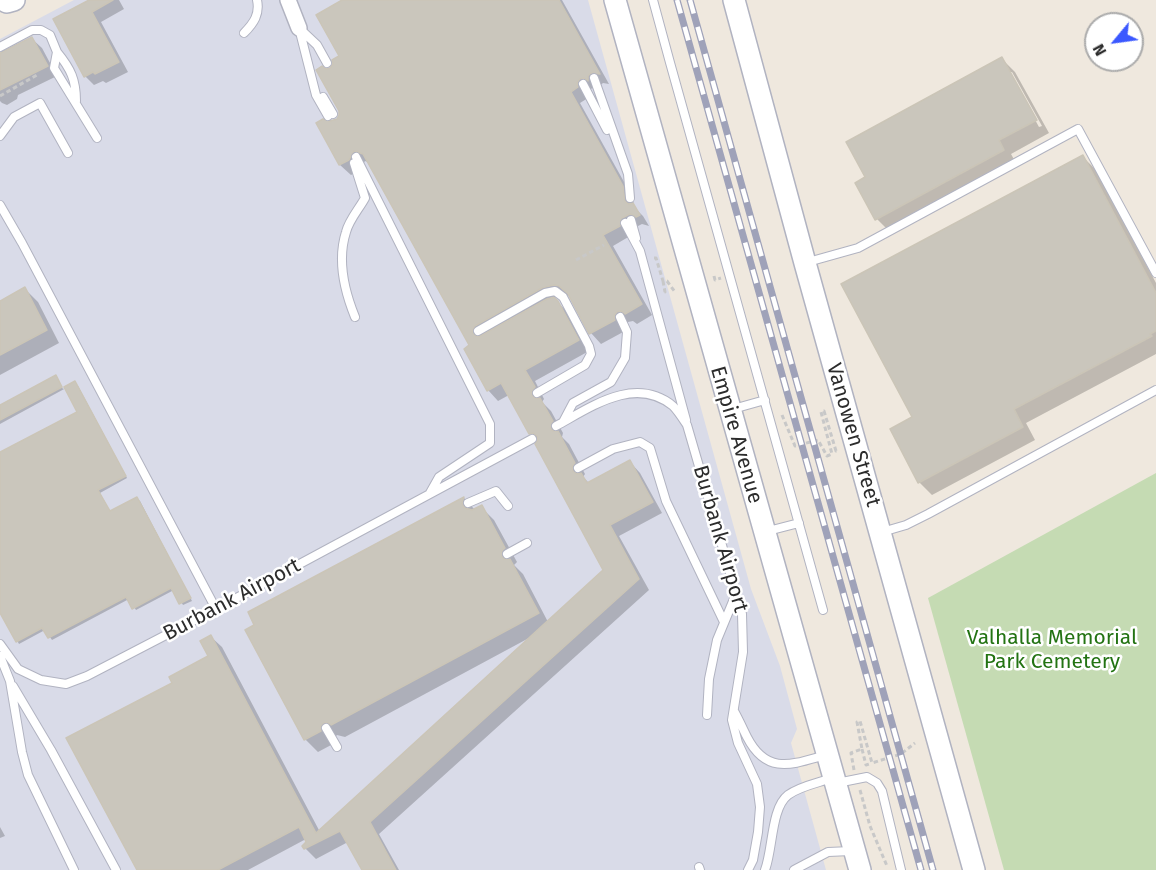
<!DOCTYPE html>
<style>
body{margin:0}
#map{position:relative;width:1156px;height:870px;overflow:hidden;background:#efe8de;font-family:"Fira Sans",sans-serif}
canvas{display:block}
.north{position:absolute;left:1084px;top:12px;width:60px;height:60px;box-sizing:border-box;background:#fff;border:2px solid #ababab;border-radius:50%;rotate:241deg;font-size:16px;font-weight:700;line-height:24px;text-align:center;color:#2c2c2c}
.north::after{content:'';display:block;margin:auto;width:21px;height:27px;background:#3b58ff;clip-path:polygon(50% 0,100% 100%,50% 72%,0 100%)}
</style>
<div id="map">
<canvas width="1156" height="870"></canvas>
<div class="north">N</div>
</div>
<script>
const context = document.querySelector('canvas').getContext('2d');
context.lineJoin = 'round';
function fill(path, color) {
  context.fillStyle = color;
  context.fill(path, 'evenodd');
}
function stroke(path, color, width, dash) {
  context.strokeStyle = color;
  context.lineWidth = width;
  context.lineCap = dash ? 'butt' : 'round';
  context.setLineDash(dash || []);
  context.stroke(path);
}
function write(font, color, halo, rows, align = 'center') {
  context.font = font + ' "Fira Sans",sans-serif';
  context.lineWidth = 5;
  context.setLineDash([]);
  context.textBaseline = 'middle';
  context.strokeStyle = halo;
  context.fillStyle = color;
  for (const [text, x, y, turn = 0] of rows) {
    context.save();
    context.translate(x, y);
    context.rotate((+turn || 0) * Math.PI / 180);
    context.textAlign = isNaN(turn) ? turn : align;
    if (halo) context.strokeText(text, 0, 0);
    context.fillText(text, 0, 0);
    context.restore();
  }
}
fill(new Path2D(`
 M74,0H588L751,589L780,666L797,729L791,743L826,870H0V39Z`), '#d9dbe8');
fill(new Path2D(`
 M1156,473V870H1004L928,598Z`), '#c5dbb3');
fill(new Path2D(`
 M92,0H119L124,9L101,22L128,72L106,83L103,81L94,85L85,76Z
 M346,0H562L609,84L603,83L598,87L590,89L587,94L588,98L580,103L633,198L634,207L643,216L649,226L642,224L632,229L630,236L613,246L652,315L637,324L633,321L628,322L624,327L625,331L601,344L591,333L571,296L565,295L552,298L569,313L589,351L535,381L544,399L542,402L551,411L563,433L562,437L569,444L585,474L583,477L590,484L630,462L640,473L662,513L619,536L649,590L379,834L399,870H363L348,842L316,859L305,848L308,842L306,839L248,870H139L174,683L210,656L211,637L222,647L320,832L529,638L345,737L337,735L333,739V744L318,752L305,739L250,613L464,498L475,510L481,507L494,520L517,562L514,565L523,574L548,622L605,570L539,441L530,433L509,395L498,401L488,390L471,346L370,163L365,161L359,171L351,175L340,165L318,124L331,123L338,120L340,115L326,71L331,69L341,57Z
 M32,39L42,48L57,76L18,95L17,99L7,105L2,103L0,101V54Z
 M1002,59L1015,72L1049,133L1011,154L1016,163L890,232L877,219L868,178ZM1009,72H1012L1042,126L1039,127Z
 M1083,157L1096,170L1156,283V354L1026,423L1035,440L932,495L919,482Z
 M25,289L38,302L59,343L0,375V302Z
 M58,380L63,389L75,383L78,386L127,478L100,493L110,513L137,499L140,501L192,601L183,605L174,590L136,610L129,599L52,640L45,630L19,644L0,610V454L79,412L66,388L0,424V407Z
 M0,827L5,836L0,838Z`), '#0003');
const building = new Path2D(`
 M89,0H113L92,12L119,62L95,74L93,72L84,77L53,19Z
 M342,0H559L600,74L591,73L588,76V81L584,78L580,79L577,83L578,87L571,92L623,186L625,201L628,204L633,203L640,215L636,217L630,214L622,218L620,226L603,235L642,304L625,314L621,311L617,312L614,316L615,320L589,334L568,294L559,286L554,285L542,288L475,326L472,332L476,336H480L547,299L554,297L558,301L579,340L525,370L535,387L532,391V395L535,398H540L553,421L551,428L553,431H558L575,463L572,467L573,471L577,474L581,473L587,483L630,460L653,502L610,525L639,579L370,822L396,870H362L340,831L304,849L302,846L306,842L299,827L218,870H137L66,738L172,683L169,677L208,656L200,641L211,635L316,833L603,570L535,444L538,440L537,436L533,433L529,434L501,383L487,391L464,349L469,345L363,154L354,151L349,160L339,165L316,123L323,119L330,121L337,119L339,115V111L316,70L322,66L326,69L330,68L333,64L332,60L339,56L316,15Z
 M32,37L48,66L0,90V53Z
 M1002,57L1037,120L999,140L1004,150L875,220L855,183L865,177L846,142Z
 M1083,155L1156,293V331L1150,334L1152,336L1014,409L1023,427L918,483L890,429L912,417L841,284Z
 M25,287L47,330L0,355V301Z
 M56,375L62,387L0,420V405Z
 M75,381L126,476L98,490L110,511L137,497L191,598L179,604L171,588L132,609L126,597L48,638L42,628L16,642L0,613V452L77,412L64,387Z
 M464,497L462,503L465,508L472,510L482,505L505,548L502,551V556L504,559H510L539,613L331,725L328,723H324L321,726V731L304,740L245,630L254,625L248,612Z`);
fill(building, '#cac6bc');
stroke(building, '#cbc5b7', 1.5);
const service = new Path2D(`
 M653,0C708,204 767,407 823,610
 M299,28L316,95L328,116
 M300,29L317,45L327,63
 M244,33C254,23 260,14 257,0
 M0,47L32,30H41L50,35L57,52L54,68L97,138
 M57,52C71,69 76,80 76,101
 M594,78L628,174L630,198
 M583,84L607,130
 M323,97L333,114
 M0,136L14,117L40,103L68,153
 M356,157L490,424V443L439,477L430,493
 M354,163L365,198C359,209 349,220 346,232C337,260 344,290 355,317
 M0,205L22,243L216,609
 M631,220L636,238
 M625,223L640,251L686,420
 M808,262L858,248L1078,129L1156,273
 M478,331L545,293L555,291L563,297L589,346L591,354L585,365L537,393
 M733,409L765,400
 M563,422L573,403L611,382L625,358L627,332L620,317
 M556,426C591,407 635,375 673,406C678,411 683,419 687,425L742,614L743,652L732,720L738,743L757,784L760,807L758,832L753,860L748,870
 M578,468L613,449L640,442L650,448L666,501L724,622
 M468,503L496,491L508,506
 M768,531L799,523
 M882,532L906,525L928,514L1156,390
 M507,554L527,543
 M0,644L18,669L41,680L66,684L87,676L216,609L532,439
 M0,656L10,681L22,752L28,775L74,870
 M13,686L51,750L116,870
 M734,711C739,720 743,729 747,737C767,776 793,764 826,755
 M707,715L709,679L717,640L736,594
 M326,728L337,747
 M837,783L867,777L877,783L882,791L901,870
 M699,867L700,870
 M765,870C773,849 771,808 788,795C800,786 818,783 832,778
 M794,870L828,852L851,851`);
const minor = new Path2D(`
 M288,0L299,28`);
const secondary = new Path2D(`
 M3,0L7,2L14,0
 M615,0L860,870
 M734,0L805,263L974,870`);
stroke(service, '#b1b3c1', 10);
stroke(minor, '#b1b3c1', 18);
stroke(secondary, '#b1b3c1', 24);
stroke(new Path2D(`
 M0,96L37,75
 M654,258H656L663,281H667L675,292
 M576,260L604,245
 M714,276L715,280L721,278
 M663,281L665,292L663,293
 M782,415L795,446L818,440L827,456L832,454L821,412L824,411L836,451L838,449
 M862,749L866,765L869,764
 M854,770L851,753L862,749L857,722L860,721L872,763L901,754L915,743
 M860,790L870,826L887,866`), '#c8c8c8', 3, [4.5, 3]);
stroke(service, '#fff', 8);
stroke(minor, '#fff', 15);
stroke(secondary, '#fff', 21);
const rail = new Path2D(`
 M677,0L921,870
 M690,0L933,870`);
stroke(rail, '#9fa2b9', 7);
stroke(rail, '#fff', 4.5, [14]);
write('21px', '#2c2c2c', '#fff', [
 ["Empire Avenue",736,435,74],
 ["Vanowen Street",853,435,74],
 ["Burbank Airport",720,539,74],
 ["Burbank Airport",232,600,-28]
]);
write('21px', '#237313', '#fff', [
 ["Valhalla Memorial",1052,638],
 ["Park Cemetery",1052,662]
]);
</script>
